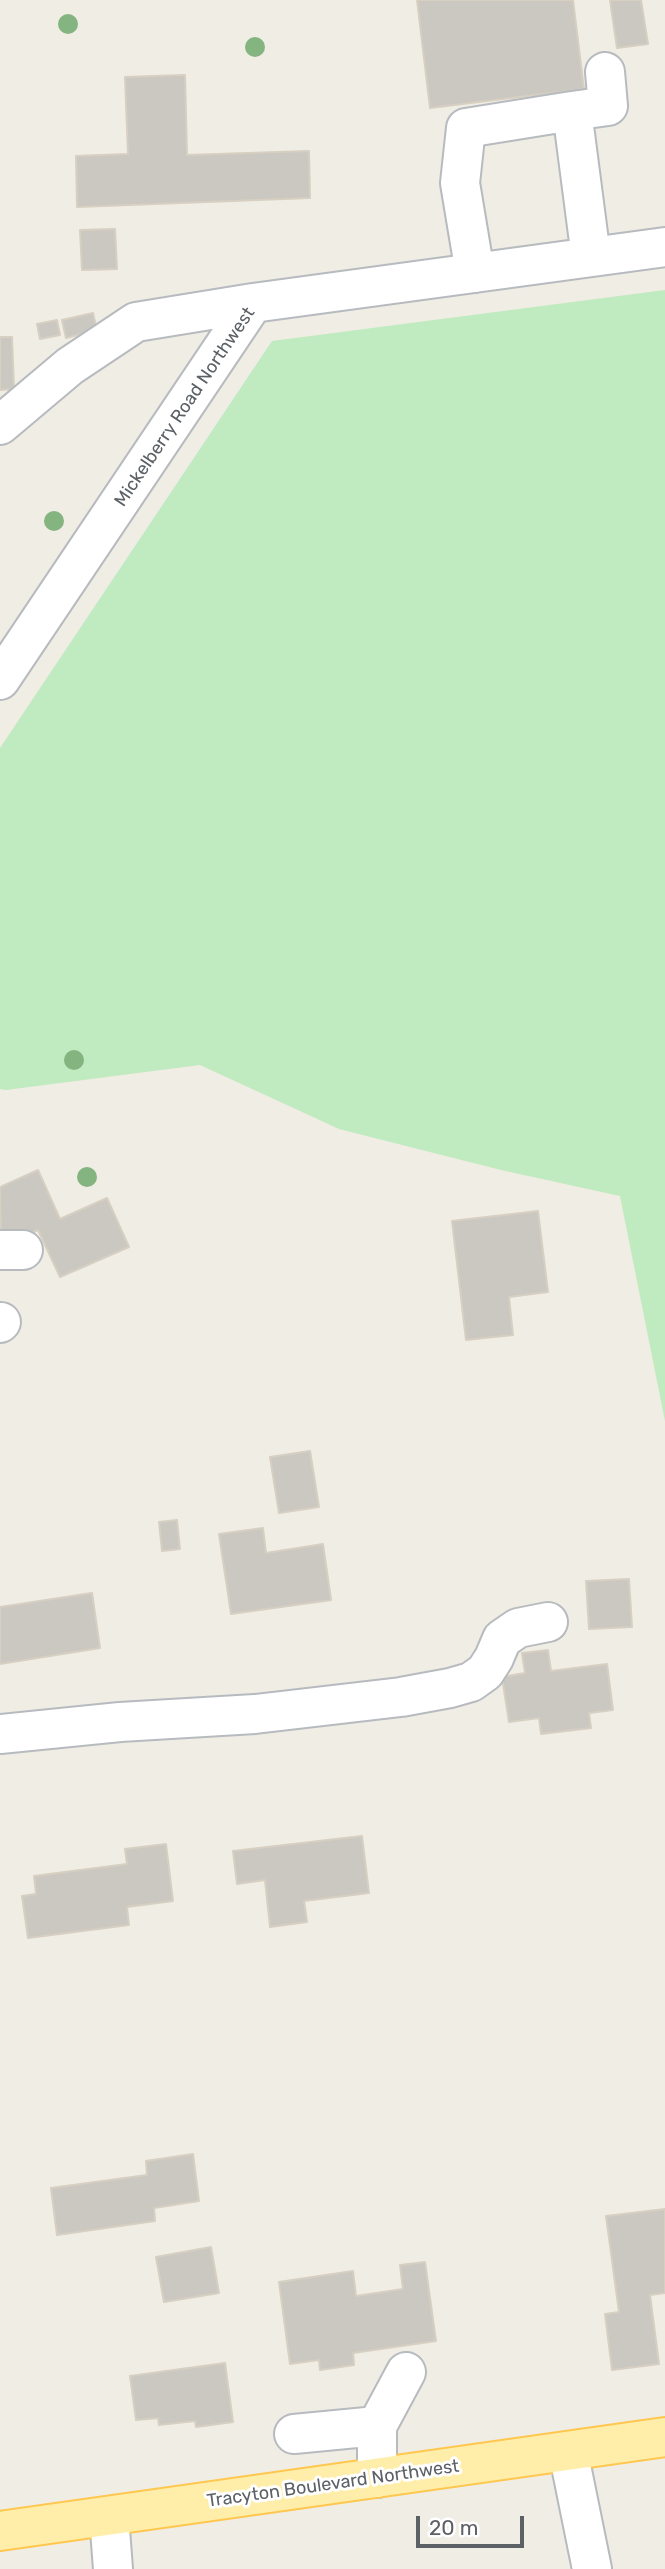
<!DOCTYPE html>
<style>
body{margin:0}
#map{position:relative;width:665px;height:2569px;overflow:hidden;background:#f0ede4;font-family:Rubik,sans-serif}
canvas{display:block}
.scale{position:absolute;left:416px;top:2516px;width:108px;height:32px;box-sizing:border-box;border:4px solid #5c6166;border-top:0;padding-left:9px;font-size:21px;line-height:24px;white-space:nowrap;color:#5c6166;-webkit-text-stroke:5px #fff;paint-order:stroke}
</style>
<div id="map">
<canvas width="665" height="2569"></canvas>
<div class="scale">20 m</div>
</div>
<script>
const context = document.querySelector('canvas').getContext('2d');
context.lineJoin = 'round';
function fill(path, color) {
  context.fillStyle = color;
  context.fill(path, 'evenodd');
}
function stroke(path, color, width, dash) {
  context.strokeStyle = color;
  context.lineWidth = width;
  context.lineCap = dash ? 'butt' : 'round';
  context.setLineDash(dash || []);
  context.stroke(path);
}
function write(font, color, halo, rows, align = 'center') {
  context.font = font + ' Rubik,sans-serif';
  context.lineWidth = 6;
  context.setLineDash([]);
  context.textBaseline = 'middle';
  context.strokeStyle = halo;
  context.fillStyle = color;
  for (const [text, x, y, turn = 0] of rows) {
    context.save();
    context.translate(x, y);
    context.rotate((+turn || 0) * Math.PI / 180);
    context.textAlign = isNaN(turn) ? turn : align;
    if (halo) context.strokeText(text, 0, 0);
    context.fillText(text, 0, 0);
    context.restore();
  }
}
fill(new Path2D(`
 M665,290V1421L620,1196L501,1170L339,1129L200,1065L6,1090L0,1089V748L272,341Z`), '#c0eabf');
const building = new Path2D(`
 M417,0H573L584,89L430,108Z
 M610,0H641L648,44L617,48Z
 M185,75L187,155L309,151L310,198L77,207L76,156L128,154L125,77Z
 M115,229L117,269L82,270L80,230Z
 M93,313L97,330L66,338L62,320Z
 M57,320L60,335L40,339L37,324Z
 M0,337H12L14,389L0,390Z
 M38,1170L60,1219L107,1198L129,1247L60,1277L38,1230L1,1247L0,1187Z
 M538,1211L548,1292L509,1297L513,1335L466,1340L452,1221Z
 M310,1451L319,1507L279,1513L270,1457Z
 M177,1520L180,1549L162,1551L159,1522Z
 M263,1528L266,1553L323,1544L331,1600L231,1614L219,1534Z
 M629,1579L632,1627L589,1629L586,1581Z
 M92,1593L100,1648L0,1664V1607Z
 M548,1650L551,1671L607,1664L613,1710L589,1713L591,1728L541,1734L539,1718L509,1722L502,1677L525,1673L522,1653Z
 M362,1836L369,1893L304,1901L307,1922L270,1927L265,1880L237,1884L233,1851Z
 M166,1844L173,1901L127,1907L129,1925L28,1938L22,1896L36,1894L34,1876L127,1864L125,1849Z
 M193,2154L199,2201L154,2208L155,2221L57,2235L51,2188L147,2175L146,2161Z
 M665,2209V2293L650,2295L659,2364L612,2370L605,2314L619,2312L606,2216Z
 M211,2247L219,2293L164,2302L156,2257Z
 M425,2262L436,2341L353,2353L354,2365L320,2370L319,2360L290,2364L279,2282L353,2271L356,2296L403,2289L400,2265Z
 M225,2363L233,2422L196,2427L195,2421L159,2425L158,2418L136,2420L130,2376Z`);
fill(building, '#cbc8c1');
stroke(building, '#d6cfc2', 2);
const minor = new Path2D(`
 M572,111L608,106L605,72
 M475,273L460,183L466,128L572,111L591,257
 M0,425L70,366L136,322L253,303
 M0,680L253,303L665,247
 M0,1250H23
 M0,1323L1,1322
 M0,1734L120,1722L255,1714L401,1697L450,1688L471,1682L485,1672L494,1658L502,1639L518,1628L548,1622
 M294,2434L377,2426
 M568,2451L592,2569
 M377,2478V2426L406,2372
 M109,2516L113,2569`);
const major = new Path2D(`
 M0,2531L665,2437`);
stroke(minor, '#b7bbbf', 42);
stroke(major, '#ffc74f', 42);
stroke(minor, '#fff', 38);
stroke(major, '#fea', 38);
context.fillStyle = '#84b47f';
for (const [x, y] of [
 [68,24],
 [255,47],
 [54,521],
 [74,1060],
 [87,1177]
]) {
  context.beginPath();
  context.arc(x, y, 10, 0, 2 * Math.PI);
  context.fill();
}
write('18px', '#5c6166', '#fff', [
 ["Mickelberry Road Northwest",185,407,-56],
 ["Tracyton Boulevard Northwest",333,2484,-8]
]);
</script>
